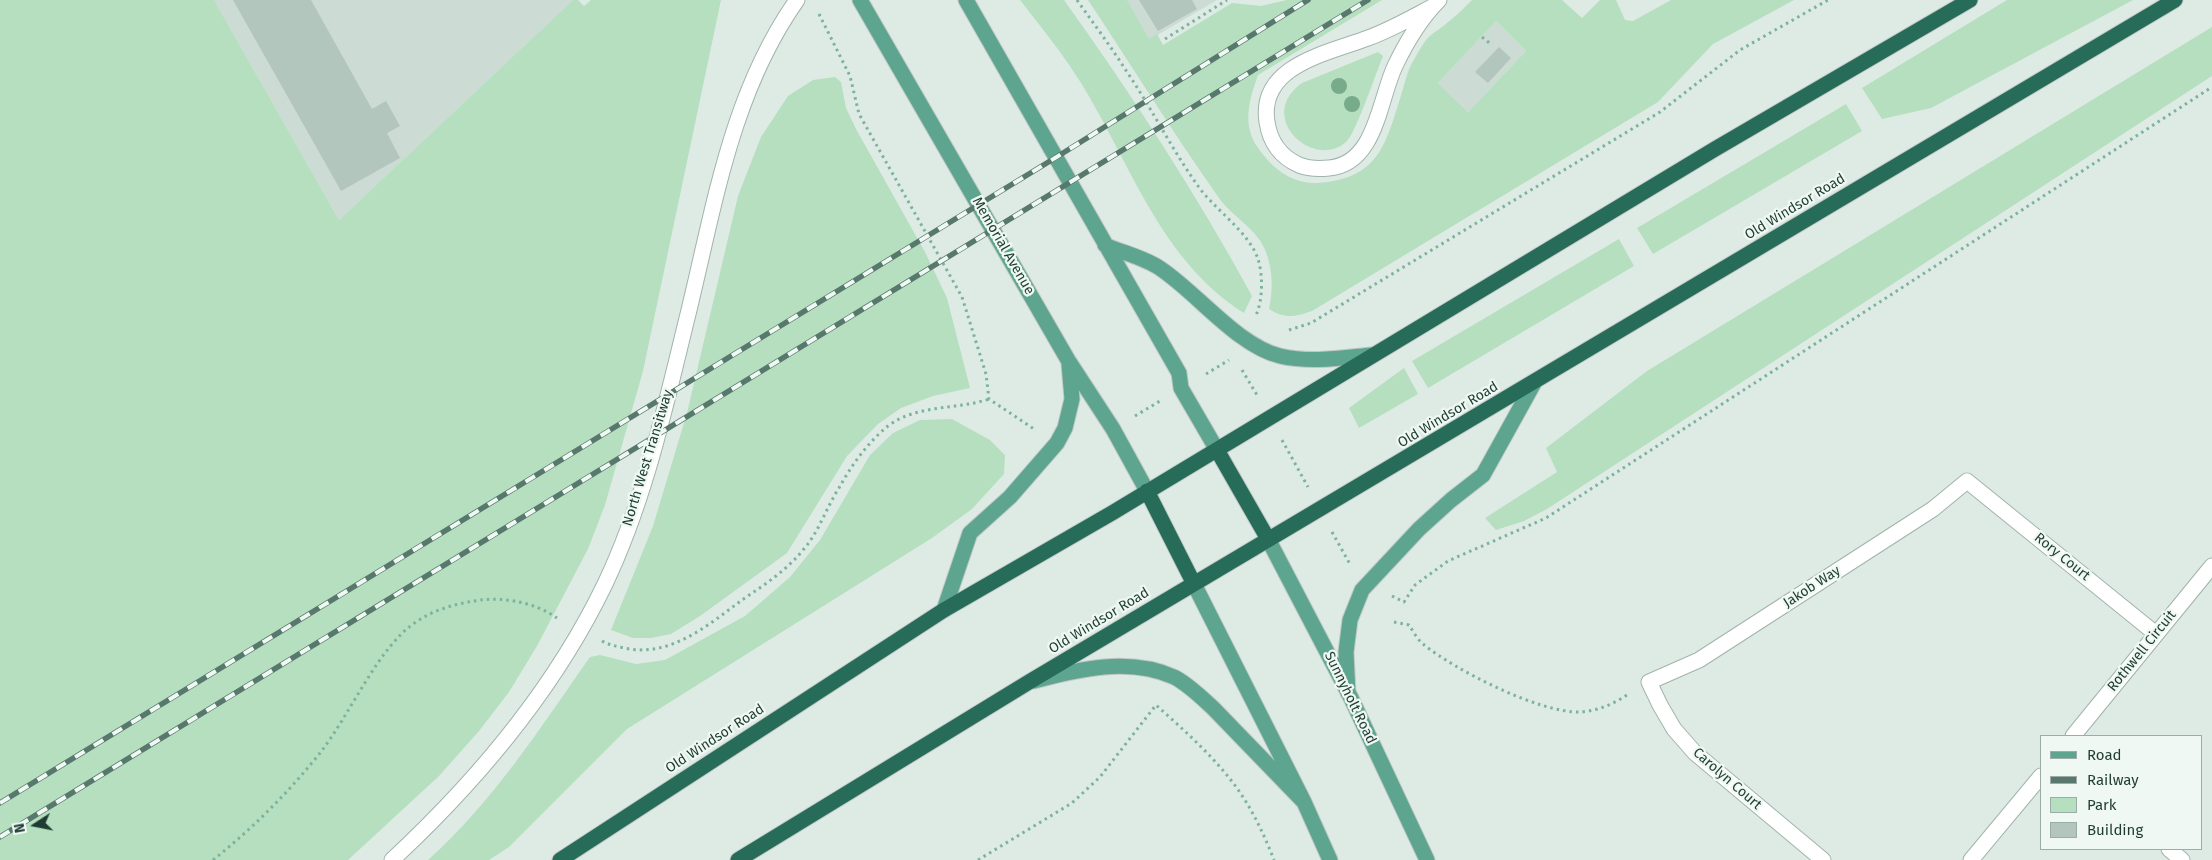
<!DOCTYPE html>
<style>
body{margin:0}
#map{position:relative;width:2212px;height:860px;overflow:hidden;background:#deebe5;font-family:"Fira Sans",sans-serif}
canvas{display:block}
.legend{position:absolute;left:2040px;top:735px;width:162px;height:115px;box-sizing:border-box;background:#eff8f3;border:1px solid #9bada6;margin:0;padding:6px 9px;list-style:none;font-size:15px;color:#1e3c32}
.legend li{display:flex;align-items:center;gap:10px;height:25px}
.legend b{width:25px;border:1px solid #9bada6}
.north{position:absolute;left:10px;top:800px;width:50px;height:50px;-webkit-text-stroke:4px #eff8f3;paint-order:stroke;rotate:259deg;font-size:14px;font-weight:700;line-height:20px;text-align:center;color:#1e3c32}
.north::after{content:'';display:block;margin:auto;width:18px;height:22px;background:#1e3c32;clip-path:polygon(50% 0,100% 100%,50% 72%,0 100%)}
</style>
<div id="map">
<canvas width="2212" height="860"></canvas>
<ul class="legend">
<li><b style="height:6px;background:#5ea58f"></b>Road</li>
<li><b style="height:6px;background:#58786e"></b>Railway</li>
<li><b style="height:14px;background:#b5dfbe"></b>Park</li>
<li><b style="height:14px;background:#b3c6bd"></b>Building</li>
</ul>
<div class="north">N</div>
</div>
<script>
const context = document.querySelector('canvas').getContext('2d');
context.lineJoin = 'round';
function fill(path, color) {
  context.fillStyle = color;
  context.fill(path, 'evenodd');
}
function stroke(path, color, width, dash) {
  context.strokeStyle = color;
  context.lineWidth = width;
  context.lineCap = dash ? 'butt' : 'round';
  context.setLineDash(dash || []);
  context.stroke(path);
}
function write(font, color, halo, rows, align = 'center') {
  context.font = font + ' "Fira Sans",sans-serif';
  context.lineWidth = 4.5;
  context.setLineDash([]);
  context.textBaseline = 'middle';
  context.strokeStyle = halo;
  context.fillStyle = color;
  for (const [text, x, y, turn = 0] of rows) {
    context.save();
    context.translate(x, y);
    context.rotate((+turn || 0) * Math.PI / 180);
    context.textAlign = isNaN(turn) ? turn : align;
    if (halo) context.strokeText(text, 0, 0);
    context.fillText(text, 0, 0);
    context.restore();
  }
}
fill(new Path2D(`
 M214,0H573L339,220Z
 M1127,0H1217L1149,40Z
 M1496,21L1526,51L1468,112L1438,83Z`), '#ccdbd3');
fill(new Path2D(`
 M0,0H214L339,220L573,0H578L584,6L591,0H721L643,371L605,505L588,549L537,646L509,692L479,731L439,776L348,860H0Z
 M1020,0H1064C1132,95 1196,193 1252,296L1244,313C1160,260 1131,164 1081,83C1063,54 1041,27 1020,0Z
 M1088,0H1127L1149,39L1157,34L1163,45L1232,3L1261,6L1287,0H1382L1258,75C1250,98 1242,122 1256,145C1270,166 1290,184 1317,183C1380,179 1386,143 1402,92C1405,83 1407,72 1412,63C1416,56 1421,47 1426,40C1431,34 1440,29 1447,23C1456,16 1464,8 1472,0H1562L1582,18L1600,0H1616L1625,20L1633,21L1671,0H1794L1713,44L1658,102L1312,311C1294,317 1285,319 1269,309C1273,290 1273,271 1266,252C1257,228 1233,218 1219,198C1173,133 1132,66 1088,0ZM1496,21L1526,51L1468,112L1438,83Z
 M2007,0H2133L1931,108L1882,119L1862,88Z
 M2212,27V76L1547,509L1524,521L1496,530L1485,518L1557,472L1546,448L1647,371Z
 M1378,52L1383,56C1376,73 1357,130 1347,141C1315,172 1254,117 1302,83Z
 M835,77L841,82L846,108L856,129L925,252L947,298L970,388L933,396L901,408L878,424L847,456L787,553L700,616L671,634L651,638H633L611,630L653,526L687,413L738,196L761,137L788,96L813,80Z
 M1846,104L1862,131L1653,254L1637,228Z
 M1619,239L1634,266L1428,388L1412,361Z
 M1404,368L1418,394L1359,428L1349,408Z
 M952,419L990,440L1005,455L1004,474L972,509L932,538L627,729L509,847L489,860H428C493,802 540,728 590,657L600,655L636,664L665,660L745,616L790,577L820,540L870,455L893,433L920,420Z`), '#b5dfbe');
fill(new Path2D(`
 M233,0H311L372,109L386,101L400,126L387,133L400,158L341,191Z
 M1139,0H1192L1197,9L1158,31Z
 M1499,47L1511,58L1488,83L1475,72Z`), '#b3c6bd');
const minor = new Path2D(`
 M1432,7C1411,18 1390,30 1368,38C1329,53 1258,65 1267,122C1270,142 1281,157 1299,165C1309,169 1319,169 1329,168C1376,164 1379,100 1395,66C1406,43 1421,18 1439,0
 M2073,736L2212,566
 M2169,849L2182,860
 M392,860C477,781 554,690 605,584C646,498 666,403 689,310C715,203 732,92 797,0
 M1823,860L1695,753L1674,729L1660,705L1649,682L1699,660L1933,509L1967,481L2156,634
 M1971,860L2041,776`);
const major = new Path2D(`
 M860,0L1068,360L1113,429L1147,491
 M966,0L1179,373L1181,388L1217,450
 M1105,245C1123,253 1146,258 1161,269C1197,293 1238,346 1280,356C1310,363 1341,358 1371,355
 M1268,539L1351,698L1427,860
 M1194,584L1304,802L1330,860
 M944,610L970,533L1010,497L1057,443L1065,428L1072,399L1069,364
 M1034,681C1079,669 1129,657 1174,677C1188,684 1201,697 1213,708L1304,802
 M1348,693L1346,652L1350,620L1362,590L1419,529L1451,500L1483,475L1534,383`);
const highway = new Path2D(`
 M1217,450L1268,539
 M1147,491L1194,584
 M560,860L944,610L1112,513L1715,149L1970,0
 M738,860L1029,682L2175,0`);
stroke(minor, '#a1b3ac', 17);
stroke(major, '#c0c8c6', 17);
stroke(highway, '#c0c8c6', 17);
stroke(new Path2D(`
 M1077,0C1093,23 1110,45 1125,69C1151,107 1171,148 1198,186C1215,210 1249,232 1258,259C1263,275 1263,300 1256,315
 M819,14L850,76L859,114L962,297L986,374L989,399L1034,429
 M1482,37L1492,45
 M1165,39L1227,0
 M1289,330L1311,323L1660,112L1740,50L1828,0
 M1242,370L1257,395
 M1206,374L1229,360
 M1135,416L1160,401
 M1282,440L1308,487
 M1332,532L1351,566
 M1392,596L1404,602L1415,585L1448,561L1546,518L2212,87
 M1394,622L1409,625C1413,631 1417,639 1423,644C1455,670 1539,713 1580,712C1598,711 1613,704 1627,695
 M602,641C609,645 616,646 624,648C670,658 707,626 742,600C764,585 786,571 803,550C819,532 826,508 839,488C851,466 868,442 888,426C917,404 957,410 989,399
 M213,860C253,828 288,793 320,753C350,715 378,647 416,622C435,609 458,603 481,600C505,597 536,603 557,618
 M978,860L1072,803L1100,777L1156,705C1186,732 1218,760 1241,794C1255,815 1265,837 1274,860`), '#7cb29e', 3, [2.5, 4]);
stroke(minor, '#fff', 15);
stroke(major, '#5ea58f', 15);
stroke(highway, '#276b59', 15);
const rail = new Path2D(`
 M0,803L1055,158L1308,0
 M0,837L1368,0`);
stroke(rail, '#58786e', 5.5);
stroke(rail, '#eff8f3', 4, [11]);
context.fillStyle = '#78ab8a';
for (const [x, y] of [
 [1339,86],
 [1352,104]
]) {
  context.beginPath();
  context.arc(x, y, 8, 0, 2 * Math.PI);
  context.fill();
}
write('14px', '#1e3c32', '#eff8f3', [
 ["Old Windsor Road",1795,207,-31],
 ["Memorial Avenue",1003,246,60],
 ["Old Windsor Road",1448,415,-31],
 ["North West Transitway",648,458,-73],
 ["Rory Court",2062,557,39],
 ["Jakob Way",1812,587,-33],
 ["Old Windsor Road",1099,621,-31],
 ["Rothwell Circuit",2142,651,-51],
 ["Sunnyholt Road",1350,698,64],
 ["Old Windsor Road",715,739,-33],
 ["Carolyn Court",1727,779,41]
]);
</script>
